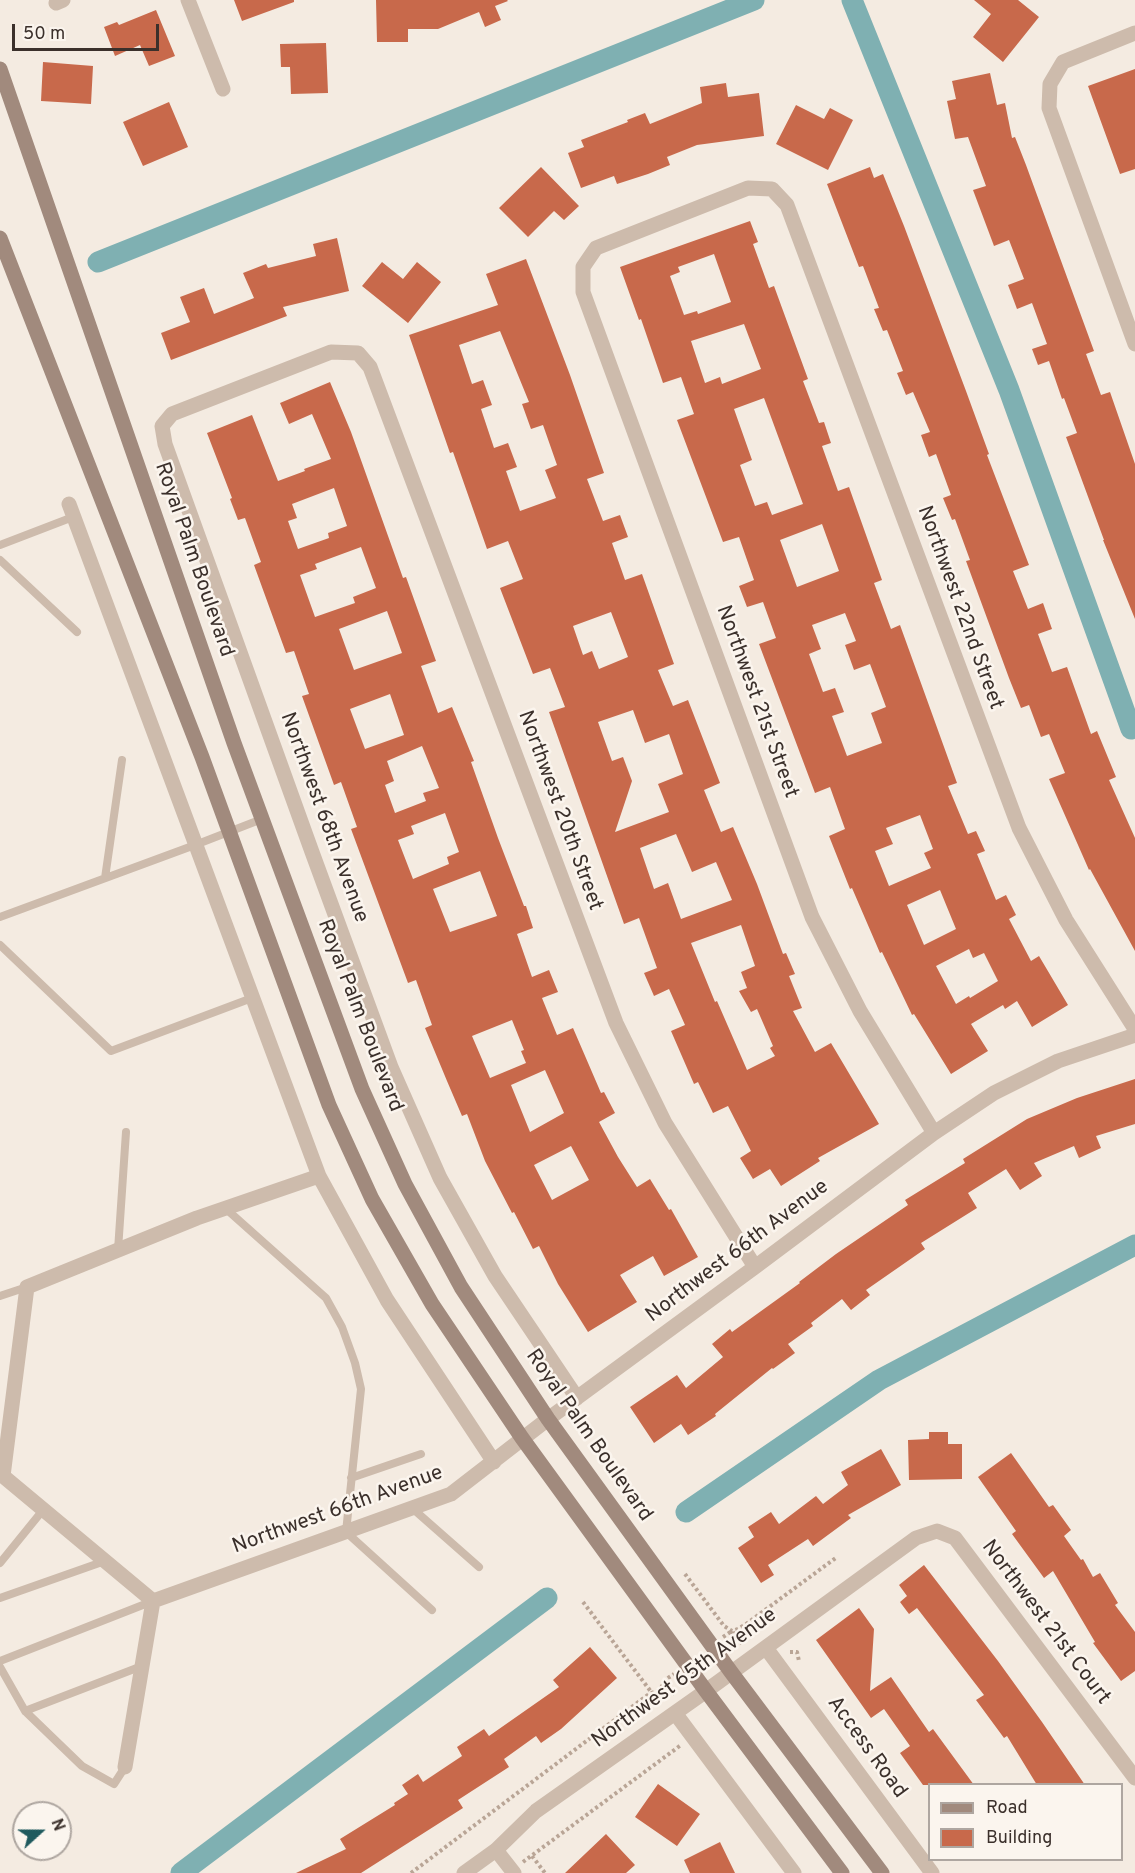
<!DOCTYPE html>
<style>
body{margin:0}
#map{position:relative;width:1135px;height:1873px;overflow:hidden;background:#f4ebe1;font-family:Overpass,sans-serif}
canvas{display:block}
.legend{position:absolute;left:928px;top:1783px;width:195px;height:78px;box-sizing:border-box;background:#fbf5ee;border:2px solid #aea6a0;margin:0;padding:8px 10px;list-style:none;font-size:18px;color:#3b302b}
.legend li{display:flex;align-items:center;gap:12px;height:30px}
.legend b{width:30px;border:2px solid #aea6a0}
.north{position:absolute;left:12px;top:1801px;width:60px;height:60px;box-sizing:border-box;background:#fbf5ee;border:2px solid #aea6a0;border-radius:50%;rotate:69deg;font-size:16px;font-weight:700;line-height:24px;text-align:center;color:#3b302b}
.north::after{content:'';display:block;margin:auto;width:21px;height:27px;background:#1f5a5e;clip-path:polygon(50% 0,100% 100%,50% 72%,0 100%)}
.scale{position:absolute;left:12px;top:24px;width:147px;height:27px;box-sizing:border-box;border:3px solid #3b302b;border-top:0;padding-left:8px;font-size:18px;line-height:21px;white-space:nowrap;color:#3b302b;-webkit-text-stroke:4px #fbf5ee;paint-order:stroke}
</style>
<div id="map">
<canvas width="1135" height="1873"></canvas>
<ul class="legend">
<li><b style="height:8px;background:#a18a7d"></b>Road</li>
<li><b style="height:16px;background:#c8694b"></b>Building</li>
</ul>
<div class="north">N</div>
<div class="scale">50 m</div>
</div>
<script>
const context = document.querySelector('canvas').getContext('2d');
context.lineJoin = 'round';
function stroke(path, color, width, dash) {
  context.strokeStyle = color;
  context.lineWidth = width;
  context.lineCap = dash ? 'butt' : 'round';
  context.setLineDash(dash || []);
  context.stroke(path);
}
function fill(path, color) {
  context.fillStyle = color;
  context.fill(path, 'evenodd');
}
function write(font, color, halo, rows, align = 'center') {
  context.font = font + ' Overpass,sans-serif';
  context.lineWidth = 5;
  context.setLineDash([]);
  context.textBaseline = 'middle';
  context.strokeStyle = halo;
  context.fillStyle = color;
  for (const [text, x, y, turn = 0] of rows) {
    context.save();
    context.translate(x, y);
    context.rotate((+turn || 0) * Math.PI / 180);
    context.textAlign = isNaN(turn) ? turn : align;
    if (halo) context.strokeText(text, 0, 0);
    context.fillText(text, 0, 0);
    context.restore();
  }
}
stroke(new Path2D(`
 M852,0L1009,390L1131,729
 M98,262L754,0
 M686,1512L879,1380L1135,1245
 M181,1873L547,1598`), '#7fb0b2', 21);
fill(new Path2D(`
 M234,0H294V2L242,21Z
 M376,0H507L508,1L495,6L501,20L485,27L479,12L438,29H408V42H377Z
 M974,0H1018L1039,17L1003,62L973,37L991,14Z
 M156,10L175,56L149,66L140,45L115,56L104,27L117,22L119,25Z
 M326,43L328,93L291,94L290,67H281L280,44Z
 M43,62L93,66L91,104L41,101Z
 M1135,69V169L1120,174L1088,86Z
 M990,73L997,105L1005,103L1012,138L1015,137L1026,165L1094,351L1086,354L1101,395L1110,392L1135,464V619L1103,540H1104L1066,437L1077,433L1064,398L1062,399L1049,361L1038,365L1032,349L1047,344L1032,303L1017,309L1008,285L1024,279L1009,240L994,246L973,190L986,186L968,137L955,139L947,101L956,99L952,81Z
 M726,83L728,97L759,93L764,136L697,145L667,157L670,165L648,174L617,184L614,176L581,188L568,153L584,147L581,140L628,122L627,120L645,113L650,124L702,103L700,87Z
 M169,102L188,147L143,166L123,122Z
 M796,105L824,119L830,108L853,120L828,170L776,144Z
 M541,167L579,206L564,220L554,211L528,237L499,208Z
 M870,167L874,178L883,174L904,226L966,391L989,454L987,455L1029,565L1013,571L1028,609L1043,603L1052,629L1038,634L1052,672L1067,667L1091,734L1097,731L1116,777L1109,780L1135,838V951L1090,869L1089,870L1049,779L1065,773L1049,734L1041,737L1029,705L1021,708L1009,678L966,561L970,560L955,519L952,520L943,498L951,495L936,454L929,457L921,435L930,432L913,392L906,395L897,373L903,371L887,330L883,331L874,309L879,308L863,266L859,267L827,184Z
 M750,221L758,242L753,244L769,288L774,286L808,379L803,381L819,423L824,422L831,443L822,446L838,491L849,487L882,580L874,583L891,629L900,625L957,783L948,786L968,834L976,831L985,851L977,854L996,900L1006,895L1016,915L1009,919L1031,961L1039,956L1068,1005L1032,1027L1017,1001L1005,1009L1003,1005L971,1024L988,1051L951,1074L914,1014L912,1015L882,952L880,953L852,888L850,889L829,836L845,829L830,787L815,793L759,644L776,638L763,602L747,607L739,586L754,580L739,537L723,542L677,420L694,414L681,377L663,383L641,319L639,320L620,267ZM714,254L731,302L698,314L697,311L684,315L670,276L680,272L678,267ZM744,324L761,369L722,384L720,377L705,383L691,341ZM764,398L803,504L772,515L767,502L755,506L740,465L752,460L734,409ZM822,524L839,571L797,587L780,540ZM845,613L856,641L845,645L854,670L870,664L886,707L871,713L882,743L847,756L832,716L844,712L835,688L823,692L809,654L821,649L812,625ZM920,815L933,849L924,853L931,868L889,886L875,851L893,844L886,828ZM940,890L956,929L924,945L907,905ZM969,949L973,958L984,953L998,981L970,998L969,996L956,1004L936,966Z
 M337,238L349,291L283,307L287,316L171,360L161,333L190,322L180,297L204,288L214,314L254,298L243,273L266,264L268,268L316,256L313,244Z
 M526,259L570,375L604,473L587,479L603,521L620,515L628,537L612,543L625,580L642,574L674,664L658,670L673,706L688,700L720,783L704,790L721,832L733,827L757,884L783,954L786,953L795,974L789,976L802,1008L793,1011L815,1052L831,1043L879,1124L818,1158L820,1161L781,1186L770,1169L753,1179L740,1158L751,1151L728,1106L713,1113L698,1082L694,1084L671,1031L685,1025L669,989L654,996L644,973L657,968L639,918L624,924L549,712L565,707L550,668L533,674L500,588L523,579L508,541L487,549L453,452L450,453L409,335L498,305L486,274ZM500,331L529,402L522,404L531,429L543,425L557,465L545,470L556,498L520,511L506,471L517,467L508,443L494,448L481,409L492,405L483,380L472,384L459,345ZM611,612L628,657L599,669L592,651L583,655L573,626ZM633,710L645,743L669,734L683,774L658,784L669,812L615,832L632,781L623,757L612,761L598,722ZM676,834L692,872L716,862L732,900L681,919L668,883L654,889L640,848ZM741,925L755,966L741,972L747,988L739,991L751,1012L757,1009L773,1046L770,1048L775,1056L747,1070L717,1001L715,1002L691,943Z
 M382,262L403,279L417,262L441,282L408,323L362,286Z
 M330,382L351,432L403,578L406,577L436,661L421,666L438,713L452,707L474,761L471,762L498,838L524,906H526L533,928L517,934L532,977L549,970L558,992L542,998L557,1035L573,1028L601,1093L604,1092L615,1113L599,1122L618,1157L637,1187L650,1179L669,1210L671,1209L698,1257L664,1276L653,1256L620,1275L637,1302L588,1332L558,1284L539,1246L533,1249L514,1212L512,1213L485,1161L467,1114L462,1116L447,1081L425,1028L432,1025L416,980L408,983L351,829L357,827L341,782L334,785L302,696L309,694L294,651L286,653L254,565L261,562L245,518L238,520L230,499L232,498L207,433L252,415L278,481L305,471L304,469L331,459L312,414L289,424L280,403ZM334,488L347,526L328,533L329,538L298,549L288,521L297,518L292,504ZM361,547L376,588L353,597L355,603L315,617L300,575L317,569L315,564ZM387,611L402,653L354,670L339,629ZM390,694L404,735L365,749L350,709ZM422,746L439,788L423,793L426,801L395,813L385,785L394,781L387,761ZM445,813L459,852L447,857L449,864L413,879L398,840L414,834L411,826ZM480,871L497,916L450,932L433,889ZM512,1020L524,1050L521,1051L526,1063L490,1078L472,1036ZM545,1070L564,1113L530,1132L511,1085ZM571,1146L589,1180L552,1200L534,1165Z
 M1135,1079V1124L1096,1136L1101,1148L1079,1158L1074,1146L1034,1163L1042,1176L1020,1190L1006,1169L968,1193L977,1208L921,1243L925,1249L866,1290L870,1295L851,1310L842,1299L811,1323L813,1326L788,1344L795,1353L773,1369L772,1368L715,1414L716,1416L688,1435L681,1424L654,1443L630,1407L677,1375L686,1388L723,1357L712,1344L730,1329L732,1332L800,1283L799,1282L836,1254L908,1205L905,1200L965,1163L963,1159L1027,1119L1077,1098Z
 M929,1432H948V1444H962V1479L909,1480L908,1440L929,1439Z
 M881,1449L901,1485L848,1515L851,1518L813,1546L808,1539L768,1565L774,1575L761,1583L738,1548L754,1537L748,1527L771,1512L779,1524L816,1496L823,1504L848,1485L841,1472Z
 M1011,1453L1049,1507L1053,1505L1071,1530L1064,1536L1081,1560L1083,1559L1093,1577L1100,1573L1118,1603L1115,1605L1135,1632V1671L1121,1681L1093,1643L1095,1642L1053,1571L1044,1578L1012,1534L1016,1531L978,1477Z
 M924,1565L998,1661L1042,1722L1085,1785H1037L1007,1736L1004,1738L976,1700L984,1695L917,1608L909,1614L900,1602L907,1596L899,1585Z
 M859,1608L874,1629L870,1691L891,1677L929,1732L933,1729L974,1785H923L900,1753L910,1746L884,1709L871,1718L816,1640Z
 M590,1647L617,1678L561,1729L541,1743L536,1736L504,1759L509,1767L458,1800L463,1808L361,1873H296L346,1849L340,1839L395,1805L394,1803L408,1794L402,1785L418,1774L423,1782L462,1756L457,1747L484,1729L489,1736L559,1687L553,1680Z
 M658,1784L700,1814L677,1846L635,1817Z
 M606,1834L635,1865L626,1873H565Z
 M720,1842L735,1873H690L684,1860Z`), '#c8694b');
stroke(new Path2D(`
 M685,1574L724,1626L732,1631L738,1629L746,1624L837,1557
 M583,1602L652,1693
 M723,1637L732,1631L743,1645
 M790,1652H797L799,1661
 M664,1685L675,1694
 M532,1856L545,1873
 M523,1862L681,1745
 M411,1873L649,1694L660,1690L665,1680L674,1674`), '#b9a596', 4, [3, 3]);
stroke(new Path2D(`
 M0,545L73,517
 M0,560L77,632
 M105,878L122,760
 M0,917L195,845L262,819
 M0,945L111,1051L252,998
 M225,1208L326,1298L342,1327L355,1363L361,1389L346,1532L432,1610
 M118,1250L126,1132
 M0,1296L27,1287
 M351,1478L421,1454
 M412,1508L479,1567
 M0,1563L43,1510
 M0,1598L105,1561
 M0,1661L153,1601
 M0,1667L25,1711L82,1766L114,1784L125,1767
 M25,1711L142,1666`), '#cdbbac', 8);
stroke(new Path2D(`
 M188,0L223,89
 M56,3L63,0
 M1135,33L1063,62L1050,84L1049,108L1135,344
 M69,504L319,1176L387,1300L494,1462
 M934,1133L860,1011L812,917L583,292V267L596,248L748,188L772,189L787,205L1019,828L1066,920L1135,1029
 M319,1176L197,1218L27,1287L3,1476L153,1601L451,1494L548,1419L755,1267L934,1133L994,1093L1058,1061L1135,1035
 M577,1398L495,1276L440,1178L391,1067L312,852L165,444L162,426L172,414L331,352L358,353L370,367L616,1023L665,1123L755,1267
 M766,1648L932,1873
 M675,1713L794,1873
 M125,1767L153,1601
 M496,1850L514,1873
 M464,1873L496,1850L536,1811L706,1691L916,1538L937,1531L955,1538L1135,1778`), '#cdbbac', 15);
stroke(new Path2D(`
 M0,69L234,743L362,1089L405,1184L461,1287L548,1419L731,1672L882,1873
 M0,238L202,757L329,1105L372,1199L432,1304L522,1438L706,1691L842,1873`), '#a18a7d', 15);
write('21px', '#3b302b', '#fbf5ee', [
 ["Royal Palm Boulevard",193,560,71],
 ["Northwest 22nd Street",959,608,70],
 ["Northwest 21st Street",756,702,70],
 ["Northwest 20th Street",559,811,70],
 ["Northwest 68th Avenue",323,818,70],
 ["Royal Palm Boulevard",359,1016,69],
 ["Northwest 66th Avenue",738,1252,-37],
 ["Royal Palm Boulevard",588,1436,55],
 ["Northwest 66th Avenue",338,1511,-20],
 ["Northwest 21st Court",1045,1623,53],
 ["Northwest 65th Avenue",685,1679,-36],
 ["Access Road",866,1748,54]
]);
</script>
